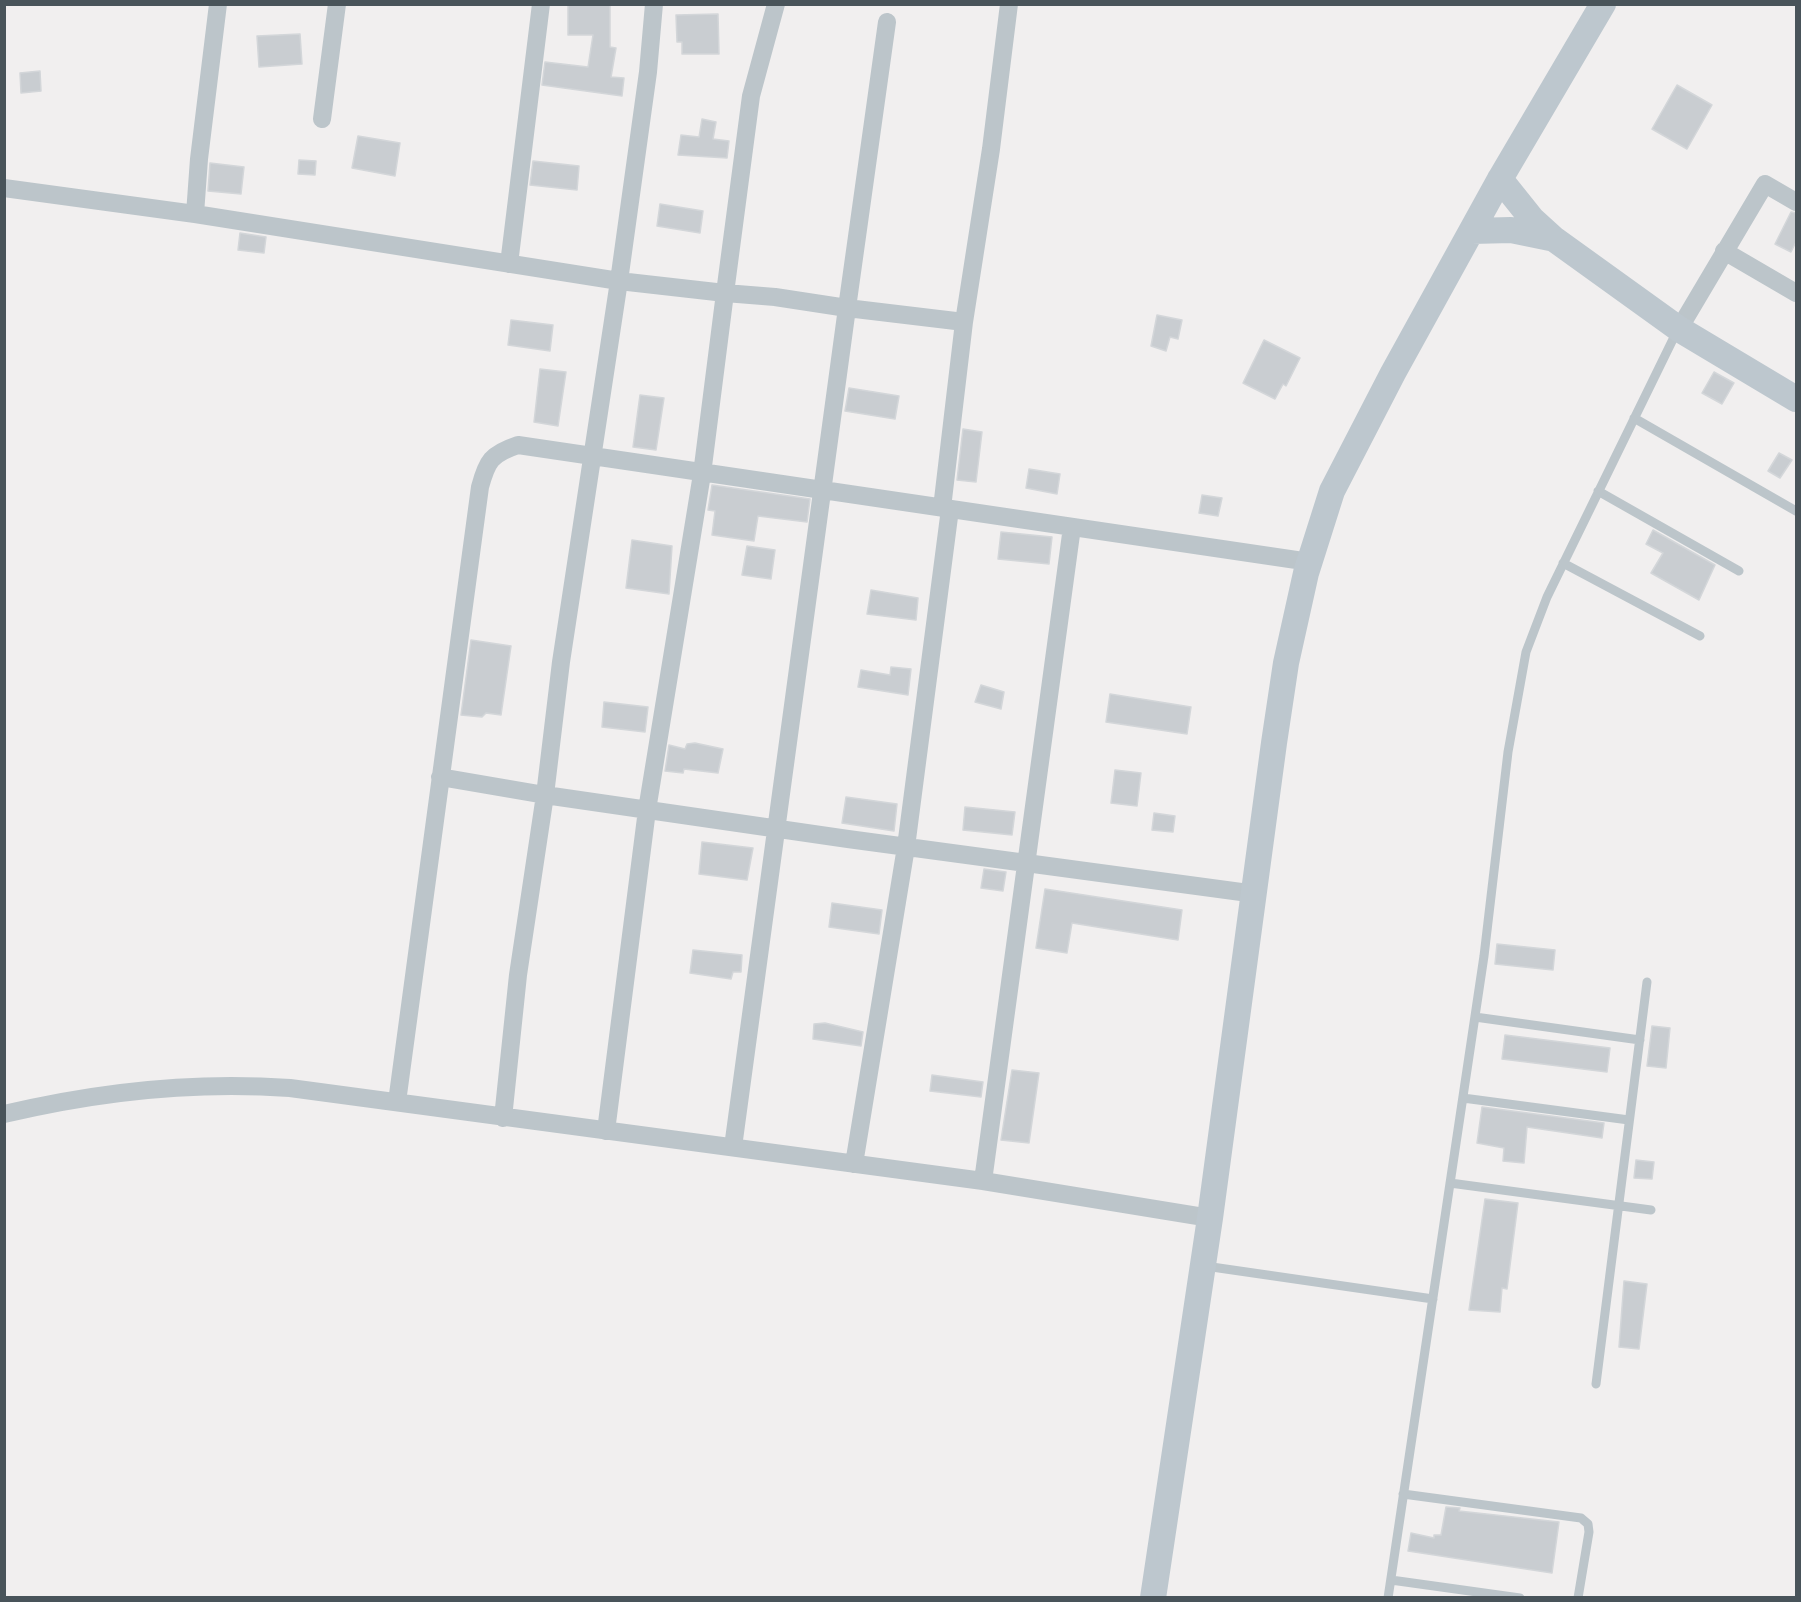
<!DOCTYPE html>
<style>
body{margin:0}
#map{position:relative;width:1801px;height:1602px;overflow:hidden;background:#f1efef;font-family:"Titillium Web",sans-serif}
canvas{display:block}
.frame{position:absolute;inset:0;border:6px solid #49545a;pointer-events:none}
</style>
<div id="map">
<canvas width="1801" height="1602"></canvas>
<div class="frame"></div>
</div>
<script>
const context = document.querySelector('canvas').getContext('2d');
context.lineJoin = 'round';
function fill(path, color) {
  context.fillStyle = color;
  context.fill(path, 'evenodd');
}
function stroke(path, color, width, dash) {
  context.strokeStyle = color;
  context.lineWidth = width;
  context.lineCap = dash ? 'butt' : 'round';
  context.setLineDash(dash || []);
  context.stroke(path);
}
const building = new Path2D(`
 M568,4H610V47L616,48L611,77L624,78L622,96L542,85L545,62L588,67L593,35H568Z
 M718,14L719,54H682V42H677L676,15Z
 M300,34L302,64L259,67L257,36Z
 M40,71L41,91L21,93L20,73Z
 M1677,85L1712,105L1687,149L1652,129Z
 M702,119L716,122L713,139L729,141L727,158L678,155L681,135L699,137Z
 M358,136L400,143L395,176L352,168Z
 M299,160L316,161L315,175L298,174Z
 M533,161L579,166L577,190L530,185Z
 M210,163L244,167L241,194L208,191Z
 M660,204L703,211L700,233L657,226Z
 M1791,212L1797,213V240L1791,252L1775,244Z
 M240,233L266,237L264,253L238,250Z
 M1157,315L1182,320L1178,339L1170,337L1166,351L1151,346Z
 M511,320L553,325L550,351L508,345Z
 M1264,340L1300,358L1286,386L1283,384L1275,399L1243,383Z
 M540,369L566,372L558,426L534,422Z
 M1714,372L1734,383L1722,404L1702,393Z
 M849,388L899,396L895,419L845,411Z
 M640,395L664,398L656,450L633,447Z
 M963,429L982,432L976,482L957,480Z
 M1779,453L1792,460L1780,478L1768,471Z
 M1029,469L1060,474L1057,494L1026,488Z
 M712,485L810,499L807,522L758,516L754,541L712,535L715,511L708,510Z
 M1202,495L1222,498L1218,516L1199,513Z
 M1653,530L1715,565L1699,600L1651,573L1663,553L1646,544Z
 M1001,532L1052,537L1049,564L998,559Z
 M632,540L672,546L669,594L626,588Z
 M747,546L775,550L771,579L742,575Z
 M871,590L918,598L916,620L867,614Z
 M471,640L511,646L501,715L486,713L482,717L461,715Z
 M891,667L911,669L908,695L858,687L861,670L890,675Z
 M981,685L1004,692L1001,709L975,702Z
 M1110,694L1191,707L1187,734L1106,722Z
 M604,702L648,707L645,732L602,727Z
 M695,743L723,749L718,773L684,769L683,773L665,771L669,745L685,749L687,744Z
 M1115,770L1141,773L1137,806L1111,803Z
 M846,797L897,804L894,831L842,823Z
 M965,807L1015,812L1012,835L963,830Z
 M1154,813L1175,816L1173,832L1152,830Z
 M702,842L753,848L747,880L699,874Z
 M984,869L1006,872L1003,891L981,888Z
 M1045,889L1182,910L1178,940L1072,923L1067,953L1036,948Z
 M832,903L882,910L879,934L829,927Z
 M1497,944L1555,950L1553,970L1495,964Z
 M693,950L742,955L741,972H733L731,979L690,973Z
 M825,1023L863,1032L861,1046L813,1039L814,1024Z
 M1652,1026L1670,1028L1666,1068L1647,1066Z
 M1505,1035L1610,1048L1607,1072L1502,1059Z
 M1012,1070L1039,1073L1029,1143L1001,1140Z
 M932,1075L983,1082L981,1097L930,1091Z
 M1482,1107L1604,1123L1602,1138L1527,1127L1524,1163L1503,1161L1504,1148L1477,1143Z
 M1636,1160L1654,1162L1652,1179L1634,1178Z
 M1485,1199L1518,1203L1507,1289L1502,1288L1500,1312L1469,1310Z
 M1624,1281L1647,1284L1639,1349L1619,1347Z
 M1446,1507L1460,1508L1459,1511L1559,1522L1552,1573L1408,1551L1411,1533L1434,1538V1535H1441Z`);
fill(building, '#c9cdd1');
stroke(building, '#d3d6d9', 1.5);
stroke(new Path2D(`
 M1634,418L1796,511
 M1598,491L1739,571
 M1563,563L1700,636
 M1475,1017L1640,1040
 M1463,1098L1629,1120
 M1450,1183L1651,1210
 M1205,1266L1433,1299
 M1596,1384L1647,982
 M1403,1494L1581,1518L1588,1524L1589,1532L1578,1598
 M1391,1580L1520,1598
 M1388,1598L1484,956L1508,752L1526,652L1547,597L1677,331`), '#bcc5ca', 9);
stroke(new Path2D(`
 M654,4L648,72L619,281L725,293L751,96L776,4
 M322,119L337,4
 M4,188L195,214L619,281L561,662L545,795L848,839L1256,894
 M195,214L199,159L218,4
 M1724,251L1796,293
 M509,264L541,4
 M964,322L991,149L1009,4
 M1679,329L1765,184L1796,202
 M440,777L545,795L518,975L503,1118
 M397,1102L480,487C487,461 491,454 518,445L1310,562
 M4,1114C97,1092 194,1081 290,1088L983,1181L1210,1218
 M606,1131L647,810L702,474L725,293L775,297L847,308L887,22
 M733,1147L847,308L964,322L942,508
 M854,1164L906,847L950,509
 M983,1181L1072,527`), '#bcc5ca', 18);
stroke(new Path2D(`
 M1500,179L1532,219L1554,239L1679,329L1796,399
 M1472,231L1511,230L1550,238
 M1153,1598L1210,1218L1274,743L1286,663L1306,573L1332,491L1393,373L1500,179L1603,4`), '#bdc7ce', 26);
</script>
